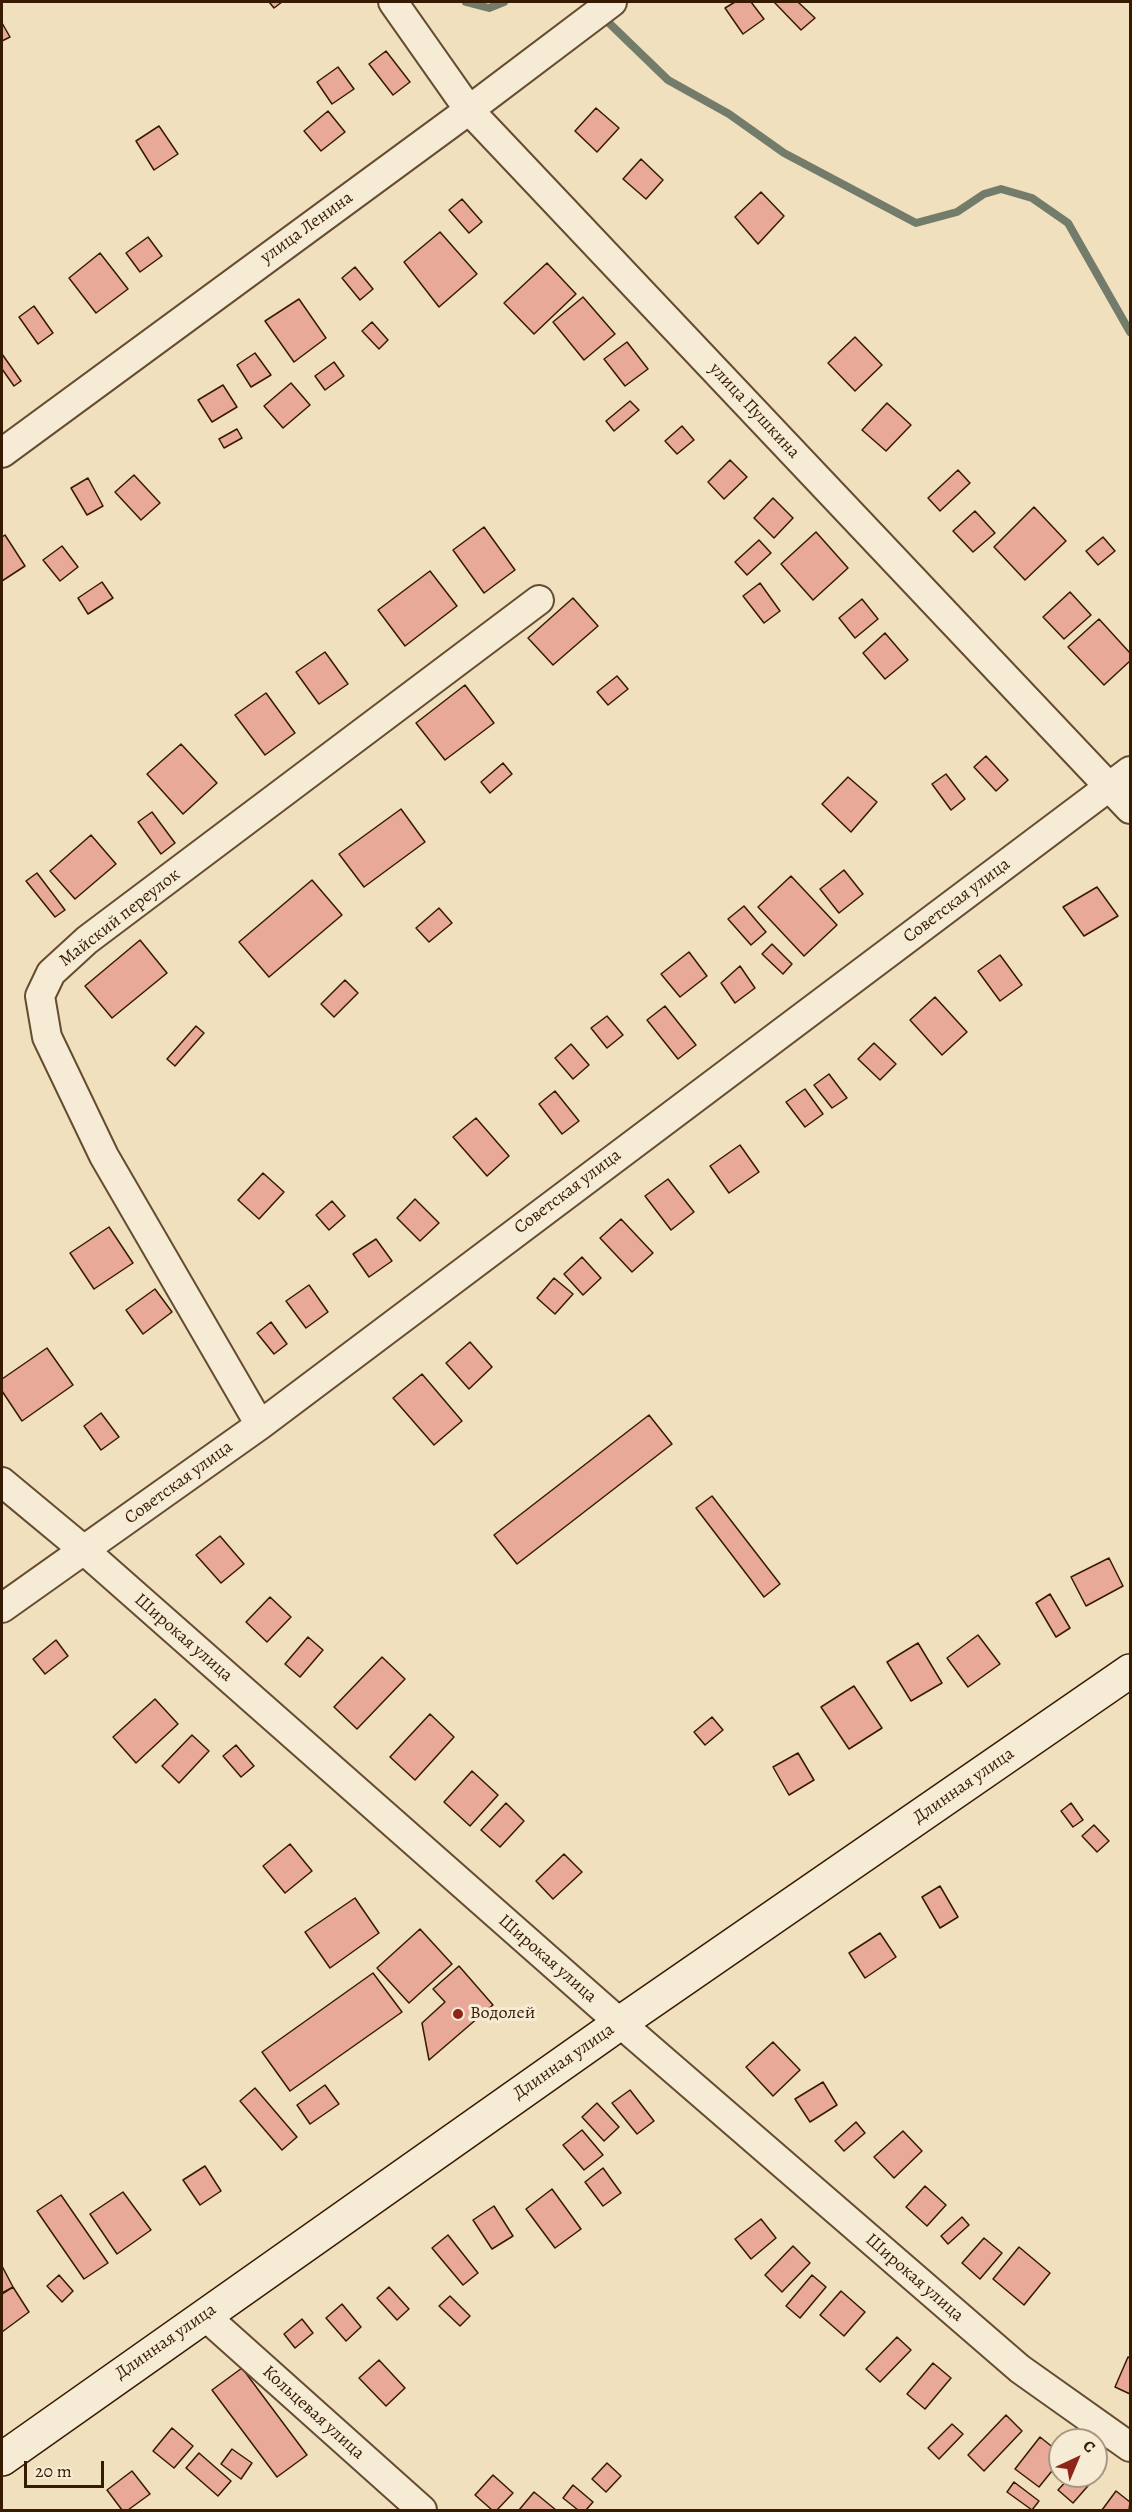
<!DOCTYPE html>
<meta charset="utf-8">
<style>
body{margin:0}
#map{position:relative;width:1132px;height:2512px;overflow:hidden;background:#f1e0be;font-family:Alegreya,serif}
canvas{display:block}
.frame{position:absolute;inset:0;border:3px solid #361b02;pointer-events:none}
.north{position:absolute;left:1048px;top:2428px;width:60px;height:60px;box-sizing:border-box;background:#f6ebd5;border:2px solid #a99881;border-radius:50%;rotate:44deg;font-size:16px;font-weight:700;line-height:24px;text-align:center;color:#361b02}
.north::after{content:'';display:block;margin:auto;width:21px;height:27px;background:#8f2418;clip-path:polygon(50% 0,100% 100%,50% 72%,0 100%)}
.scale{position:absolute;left:24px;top:2461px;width:80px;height:27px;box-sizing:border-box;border:3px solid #361b02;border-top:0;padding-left:8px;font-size:18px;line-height:21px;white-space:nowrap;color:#361b02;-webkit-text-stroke:4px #f6ebd5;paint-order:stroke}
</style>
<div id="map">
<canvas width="1132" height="2512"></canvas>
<div class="frame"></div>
<div class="north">С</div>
<div class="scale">20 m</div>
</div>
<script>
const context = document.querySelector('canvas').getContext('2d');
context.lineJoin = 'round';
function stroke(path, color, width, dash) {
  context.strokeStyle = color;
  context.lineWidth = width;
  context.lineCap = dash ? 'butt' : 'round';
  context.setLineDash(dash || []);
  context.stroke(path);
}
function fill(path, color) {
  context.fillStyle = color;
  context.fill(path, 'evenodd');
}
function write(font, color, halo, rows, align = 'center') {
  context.font = font + ' Alegreya,serif';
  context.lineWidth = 6;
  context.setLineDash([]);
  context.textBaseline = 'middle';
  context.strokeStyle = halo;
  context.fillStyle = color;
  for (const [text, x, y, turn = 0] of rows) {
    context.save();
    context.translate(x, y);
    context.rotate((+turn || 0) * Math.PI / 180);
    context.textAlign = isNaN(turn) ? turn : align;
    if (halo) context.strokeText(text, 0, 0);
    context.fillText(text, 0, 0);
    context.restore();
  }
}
stroke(new Path2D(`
 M466,2L489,8L504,2
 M609,23L668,80L729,114L784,153L916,223L957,212L984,194L1001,189L1032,198L1068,223L1130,332`), '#737c6a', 8);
const building = new Path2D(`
 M269,2H282L274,8Z
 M735,2H751L764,19L743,34L725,8Z
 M774,2H798L815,18L801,30Z
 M2,23L10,37L2,41Z
 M386,51L410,82L393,95L369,64Z
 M338,67L354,89L332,104L317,82Z
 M596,108L619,128L597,152L575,131Z
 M328,111L345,132L321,151L304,131Z
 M159,126L178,154L154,170L136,141Z
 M641,159L663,180L646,199L623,179Z
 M761,192L784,216L758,244L735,217Z
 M462,199L482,222L469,233L449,210Z
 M440,232L477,274L439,307L404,262Z
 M148,237L162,256L140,272L126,253Z
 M100,253L128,289L96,313L69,278Z
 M547,263L576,294L534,334L504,303Z
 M355,267L373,289L360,300L342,278Z
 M583,297L615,334L584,360L553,322Z
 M299,299L326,338L294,362L265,321Z
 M34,306L53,333L38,344L19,317Z
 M372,322L388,340L379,349L362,331Z
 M855,337L882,365L855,391L828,363Z
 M627,342L648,369L625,386L604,359Z
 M255,353L271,375L251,387L237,365Z
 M2,354L21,381L14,386L2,369Z
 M334,362L344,376L325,390L315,376Z
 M291,383L310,405L283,428L264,406Z
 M223,385L237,407L212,422L198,400Z
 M630,401L639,410L614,431L606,421Z
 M887,403L911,425L886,451L862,430Z
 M682,426L694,440L677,454L665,441Z
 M237,429L242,438L224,448L219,439Z
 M730,460L747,477L724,499L708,482Z
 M958,470L970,483L940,511L928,498Z
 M134,475L160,503L141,520L115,492Z
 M88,478L103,506L87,515L71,488Z
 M773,498L793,518L774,538L754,518Z
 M1034,507L1066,541L1025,580L994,547Z
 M975,511L995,533L973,552L953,531Z
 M484,527L515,570L484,593L453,550Z
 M816,532L848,568L813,600L781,564Z
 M5,535L25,566L2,581V537Z
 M1103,537L1115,551L1098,565L1086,551Z
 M759,540L771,553L747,575L735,562Z
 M62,546L78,567L60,581L43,560Z
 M430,571L457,606L405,646L378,610Z
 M102,582L113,598L88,614L78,598Z
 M760,583L780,611L764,623L743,596Z
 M1070,592L1091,615L1064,639L1043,617Z
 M573,598L598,626L553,665L528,638Z
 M862,599L878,619L855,638L839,618Z
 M1099,619L1130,653V661L1104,685L1068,647Z
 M885,633L908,660L885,679L863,653Z
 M325,652L348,684L319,704L296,672Z
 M617,676L628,689L608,705L597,692Z
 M465,685L494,723L445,760L416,723Z
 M266,693L295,733L265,755L235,715Z
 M181,744L217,783L183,814L147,774Z
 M986,756L1008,780L996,791L974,767Z
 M503,763L512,774L490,793L481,782Z
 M946,774L965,799L951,810L932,784Z
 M848,777L877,802L851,832L822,804Z
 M401,809L425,842L364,887L339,854Z
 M152,812L175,843L161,854L138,822Z
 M91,835L116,864L75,899L50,871Z
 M844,870L863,894L839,913L820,889Z
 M37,873L65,910L55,917L26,881Z
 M791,876L837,925L804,956L758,907Z
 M312,880L342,915L269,977L239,942Z
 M1097,887L1118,916L1084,936L1063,907Z
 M744,906L766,932L751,945L728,919Z
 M439,908L452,923L429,942L416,928Z
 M140,940L167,973L112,1018L85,986Z
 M772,944L792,964L783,974L762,954Z
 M689,952L707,976L680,997L661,974Z
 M1000,955L1022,985L1000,1001L978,971Z
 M740,966L755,988L735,1003L721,983Z
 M345,980L358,993L334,1017L321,1004Z
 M935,997L967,1032L942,1055L910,1020Z
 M665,1006L696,1045L678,1059L647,1020Z
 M607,1016L623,1035L607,1048L591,1028Z
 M196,1026L204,1033L175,1066L167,1059Z
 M874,1043L896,1064L880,1080L858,1059Z
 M571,1044L589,1065L573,1079L555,1058Z
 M829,1074L847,1098L832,1108L814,1085Z
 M805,1089L823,1114L805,1127L786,1102Z
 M555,1091L579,1121L562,1134L539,1104Z
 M476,1118L509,1156L487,1176L453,1137Z
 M740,1145L759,1172L729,1193L710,1166Z
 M263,1173L284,1192L259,1219L238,1200Z
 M668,1179L694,1212L671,1230L645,1196Z
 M415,1199L439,1223L420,1241L397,1218Z
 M332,1201L345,1216L329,1230L316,1215Z
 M621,1219L653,1253L632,1272L600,1238Z
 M109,1227L133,1263L94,1289L70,1253Z
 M376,1239L392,1261L369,1277L353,1254Z
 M582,1257L601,1278L583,1295L564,1274Z
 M554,1278L573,1294L555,1314L537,1298Z
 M309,1285L328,1312L306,1328L286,1301Z
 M155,1289L172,1312L143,1334L126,1310Z
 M271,1322L287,1344L274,1354L257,1333Z
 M470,1342L492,1367L469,1389L446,1363Z
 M47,1348L73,1385L22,1421L2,1391V1379Z
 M422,1374L462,1421L434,1445L393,1398Z
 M101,1413L119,1437L101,1450L84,1426Z
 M649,1415L672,1444L517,1564L494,1535Z
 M712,1496L780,1584L764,1597L696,1508Z
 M220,1536L244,1564L221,1583L196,1555Z
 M1109,1558L1123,1586L1086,1606L1071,1577Z
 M1050,1594L1070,1628L1056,1637L1036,1603Z
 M270,1597L291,1617L267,1642L246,1622Z
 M978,1635L1000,1664L968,1687L947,1658Z
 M308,1637L323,1650L300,1677L285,1664Z
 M56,1640L68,1656L45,1674L33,1659Z
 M918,1643L942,1683L911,1701L887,1662Z
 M382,1657L405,1679L357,1729L334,1707Z
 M854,1686L882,1728L849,1749L821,1707Z
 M155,1699L178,1724L136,1763L113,1737Z
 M430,1714L454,1737L415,1780L390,1757Z
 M712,1717L723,1730L705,1745L694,1732Z
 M192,1735L209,1751L179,1783L162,1766Z
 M236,1745L254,1766L241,1777L223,1756Z
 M798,1753L814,1780L789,1795L773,1767Z
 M472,1771L498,1795L470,1826L444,1802Z
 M506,1803L524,1821L500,1847L481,1830Z
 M1071,1803L1083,1820L1073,1827L1061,1811Z
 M1094,1825L1109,1841L1097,1852L1082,1836Z
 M290,1844L312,1871L285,1893L263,1866Z
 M564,1854L582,1872L553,1899L536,1881Z
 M940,1886L958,1917L940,1928L922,1897Z
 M355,1898L379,1933L330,1968L305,1932Z
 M420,1929L452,1964L409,2003L377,1968Z
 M880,1933L896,1957L865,1978L849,1953Z
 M459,1966L493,2005L429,2060L422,2023L445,2002L433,1989Z
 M373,1973L402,2012L290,2091L262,2052Z
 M773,2042L800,2070L773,2096L746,2067Z
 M823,2082L837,2105L810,2122L795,2099Z
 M325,2085L339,2104L310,2124L297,2105Z
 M255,2088L297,2137L282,2150L240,2101Z
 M630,2090L654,2121L637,2134L612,2103Z
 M597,2103L619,2127L604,2141L582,2117Z
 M856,2122L865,2133L844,2151L835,2141Z
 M582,2130L603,2155L584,2170L563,2145Z
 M903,2131L922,2151L894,2178L874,2157Z
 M205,2166L221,2191L200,2205L183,2180Z
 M603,2168L621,2193L603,2206L585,2182Z
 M925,2186L946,2205L927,2226L906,2207Z
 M552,2189L581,2229L555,2248L526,2209Z
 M123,2192L151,2230L117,2254L90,2214Z
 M61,2195L108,2263L84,2279L37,2211Z
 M494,2206L513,2236L492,2249L473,2220Z
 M962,2217L969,2225L948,2244L941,2236Z
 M761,2219L776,2238L751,2259L735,2239Z
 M448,2235L478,2273L463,2285L432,2248Z
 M984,2238L1002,2253L980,2279L962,2263Z
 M793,2246L810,2263L782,2292L765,2275Z
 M1019,2247L1050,2273L1024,2305L993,2279Z
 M2,2266L13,2287L2,2293Z
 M59,2275L73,2291L62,2302L47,2286Z
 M812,2275L826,2287L800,2318L786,2306Z
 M13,2287L29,2312L2,2332V2294Z
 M389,2287L409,2309L397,2320L377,2298Z
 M841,2291L865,2312L844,2336L820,2315Z
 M450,2296L470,2316L460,2326L439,2306Z
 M342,2304L361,2327L346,2341L326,2318Z
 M302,2319L313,2333L295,2348L284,2334Z
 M897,2337L911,2350L880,2382L866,2369Z
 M1128,2357L1130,2358V2394L1115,2387Z
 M379,2360L405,2388L386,2406L359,2378Z
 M933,2363L951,2378L925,2409L907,2394Z
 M242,2368L307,2455L277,2477L212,2390Z
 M1006,2415L1022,2431L984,2471L968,2455Z
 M952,2424L963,2434L939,2459L928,2448Z
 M172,2428L193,2446L174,2468L153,2451Z
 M1040,2437L1060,2453V2461L1039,2487L1015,2469Z
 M232,2449L252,2463L241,2479L221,2464Z
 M199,2453L231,2481L218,2496L186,2468Z
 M607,2463L621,2476L606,2492L592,2479Z
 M132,2471L150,2494L128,2510H122L107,2490Z
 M493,2475L513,2493L497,2510H492L475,2495Z
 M1071,2476H1091L1094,2479L1073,2503L1058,2490Z
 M1014,2482L1039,2501L1032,2510L1007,2492Z
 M573,2485L593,2502L586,2510H578L563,2498Z
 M1116,2491L1130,2502L1129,2510H1102Z
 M534,2492L556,2510H519Z`);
fill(building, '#e9a999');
stroke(building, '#361b02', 1.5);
const minor = new Path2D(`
 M393,2L469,110L1130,809
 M2,453L469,110L612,2
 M260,1425L104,1156L47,1037L40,996L51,973L87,940L539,600
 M2,1482L85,1551L620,2023L1020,2369L1130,2447
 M2,1608L260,1425L1130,771
 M204,2315L422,2510`);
const secondary = new Path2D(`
 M2,2459L620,2023L1130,1671`);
stroke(minor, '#654c31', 32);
stroke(secondary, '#361b02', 36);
stroke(minor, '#f6ebd5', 28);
stroke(secondary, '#f6ebd5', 33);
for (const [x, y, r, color] of [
 [458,2014,6,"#8f2418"]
]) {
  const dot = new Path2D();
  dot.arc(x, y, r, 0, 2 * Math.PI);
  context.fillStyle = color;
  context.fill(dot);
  stroke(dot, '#f6ebd5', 2);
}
write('18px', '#361b02', '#f6ebd5', [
 ["улица Ленина",307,228,-36],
 ["улица Пушкина",754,411,47],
 ["Советская улица",957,901,-37],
 ["Майский переулок",120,918,-38],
 ["Советская улица",568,1192,-37],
 ["Советская улица",179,1483,-36],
 ["Широкая улица",183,1638,41],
 ["Длинная улица",964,1786,-35],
 ["Широкая улица",547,1959,41],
 ["Длинная улица",564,2062,-35],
 ["Широкая улица",914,2278,41],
 ["Длинная улица",166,2342,-35],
 ["Кольцевая улица",313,2413,42]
]);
write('18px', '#361b02', '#f6ebd5', [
 ["Водолей",470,2014]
], 'left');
</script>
